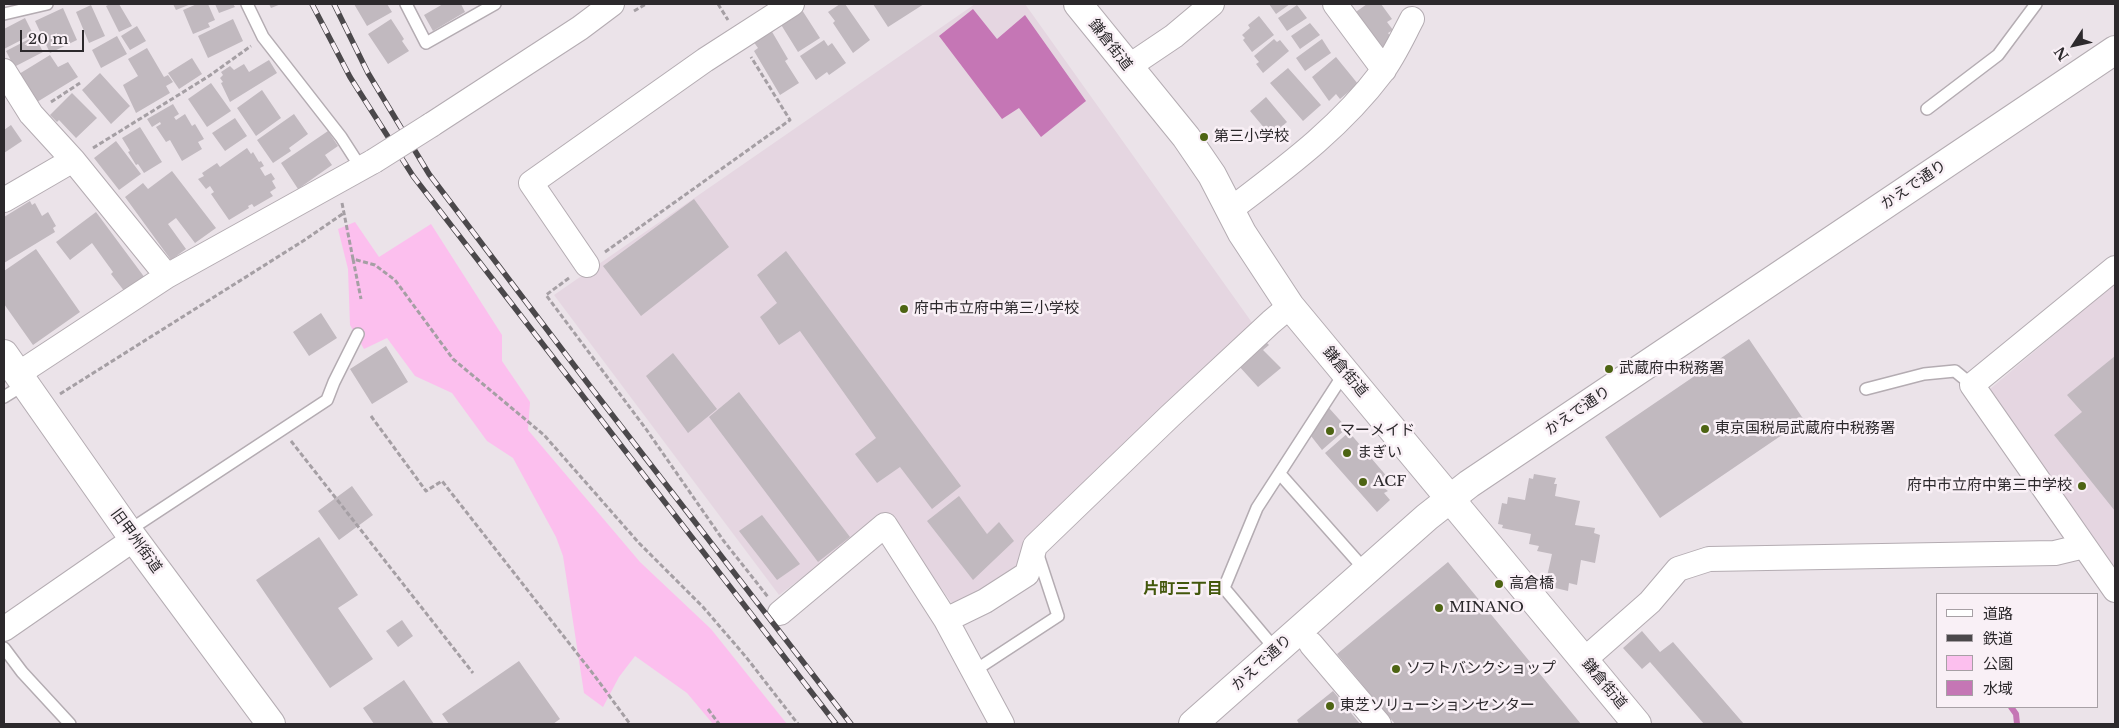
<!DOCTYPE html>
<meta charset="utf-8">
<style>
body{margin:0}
#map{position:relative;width:2119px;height:728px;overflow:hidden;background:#ebe3e9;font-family:"Libre Baskerville","Noto Sans JP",serif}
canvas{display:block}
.frame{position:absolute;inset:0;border:5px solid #2c292c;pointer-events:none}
.legend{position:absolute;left:1936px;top:593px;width:162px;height:115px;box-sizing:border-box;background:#f9f0f6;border:1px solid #a7a0a5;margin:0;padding:6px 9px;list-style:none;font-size:15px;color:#2c292c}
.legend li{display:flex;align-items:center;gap:10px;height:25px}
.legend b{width:25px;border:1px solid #a7a0a5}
.north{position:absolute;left:2049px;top:20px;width:50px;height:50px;-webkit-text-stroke:4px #f9f0f6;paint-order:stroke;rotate:235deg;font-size:14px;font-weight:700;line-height:20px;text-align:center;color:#2c292c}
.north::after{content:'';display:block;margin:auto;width:18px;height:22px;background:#2c292c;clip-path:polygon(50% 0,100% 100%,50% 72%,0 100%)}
.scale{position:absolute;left:20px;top:30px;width:64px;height:22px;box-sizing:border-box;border:2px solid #2c292c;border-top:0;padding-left:6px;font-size:15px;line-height:18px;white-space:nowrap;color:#2c292c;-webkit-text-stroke:4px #f9f0f6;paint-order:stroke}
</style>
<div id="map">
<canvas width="2119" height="728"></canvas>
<div class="frame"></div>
<ul class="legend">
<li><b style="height:6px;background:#fff"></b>道路</li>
<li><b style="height:6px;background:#4b484b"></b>鉄道</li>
<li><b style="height:14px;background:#fcbfee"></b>公園</li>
<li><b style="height:14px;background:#c576b5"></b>水域</li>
</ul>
<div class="north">N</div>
<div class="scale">20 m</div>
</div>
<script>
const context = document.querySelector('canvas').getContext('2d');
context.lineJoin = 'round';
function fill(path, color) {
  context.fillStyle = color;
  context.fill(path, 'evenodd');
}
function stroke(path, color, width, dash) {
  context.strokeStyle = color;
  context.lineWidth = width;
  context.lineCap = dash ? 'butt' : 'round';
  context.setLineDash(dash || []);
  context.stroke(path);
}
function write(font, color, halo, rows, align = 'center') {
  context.font = font + ' "Libre Baskerville","Noto Sans JP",serif';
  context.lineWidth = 5;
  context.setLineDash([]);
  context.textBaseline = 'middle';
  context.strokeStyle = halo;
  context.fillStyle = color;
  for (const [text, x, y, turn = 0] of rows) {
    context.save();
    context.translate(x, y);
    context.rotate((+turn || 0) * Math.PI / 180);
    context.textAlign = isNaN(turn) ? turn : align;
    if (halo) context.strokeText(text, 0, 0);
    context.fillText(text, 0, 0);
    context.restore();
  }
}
fill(new Path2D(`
 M975,4H1025L1253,324L1016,573L959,605L951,602L888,514L779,595L554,295Z
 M2115,283V576L1983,395Z`), '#e5d6e1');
fill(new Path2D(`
 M355,222L379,257L431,224L502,335V361L530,402L528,430L640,562L711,629L787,724H713L687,693L635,656L619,677L603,707L584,693L563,556L556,537L513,458L487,441L452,393L415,376L387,338L364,349L350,325L348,269L338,229Z`), '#fcbfee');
fill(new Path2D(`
 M973,9L997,39L1025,15L1086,101L1041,137L1019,108L1002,119L939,36Z`), '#c576b5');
stroke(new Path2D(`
 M2011,707L2016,714L2017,724`), '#c576b5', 6);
fill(new Path2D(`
 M110,4H119L132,26L119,32L106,6Z
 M173,4H191L176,10Z
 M197,4H208L215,20L208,23L210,27L193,34L183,10Z
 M215,4H233L235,7L219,13Z
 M269,4H281L271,8Z
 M354,4H387L392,12L367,26Z
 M443,4H461L465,12L433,31L424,15Z
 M840,4H845L870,40L853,53L833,23L835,21L828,12Z
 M873,4H924L888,27Z
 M1269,4H1290L1276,14Z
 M1367,4H1381L1392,19L1387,22L1393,30L1388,33L1392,38L1381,54L1353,14Z
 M91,5L105,36L89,43L76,12Z
 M1297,5L1307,18L1287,31L1278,18Z
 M63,8L77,40L50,53L35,21Z
 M802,10L820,38L798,52L780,23Z
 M1259,16L1274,35L1252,52L1243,40L1245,38L1242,35L1250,28L1248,25Z
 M25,18L33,34L4,49V29Z
 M233,19L243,41L208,58L198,36Z
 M391,19L404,39L402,41L409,51L388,64L368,34Z
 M1310,23L1320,35L1300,49L1291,36Z
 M137,26L146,41L130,50L121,36Z
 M771,30L788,59L785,61L799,83L780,95L754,51L758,48L753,41Z
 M35,36L43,52L14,67L6,51Z
 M117,36L127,54L101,68L92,50Z
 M1274,39L1277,42L1280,40L1289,51L1263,73L1256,64L1259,62L1254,56Z
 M1322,39L1331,53L1305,71L1296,58Z
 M824,40L828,46L832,43L846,63L829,75L827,72L816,80L800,56Z
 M147,48L164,77L168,75L173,82L166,86L170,93L136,113L123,85L138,76L128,59Z
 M50,55L58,67L68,62L78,77L37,102L19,74Z
 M1336,57L1358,84L1340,99L1336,94L1329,101L1312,77Z
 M192,58L202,74L179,89L168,73Z
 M269,60L277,73L230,102L221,83L223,82L220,78L223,75L221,72L230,66L234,70L244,64L249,72Z
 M1288,68L1321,105L1303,121L1270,83Z
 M100,73L130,106L111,124L82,90Z
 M211,83L231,111L207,127L188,99Z
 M262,90L281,118L256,136L237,108Z
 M72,93L97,118L76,138L59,120L57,122L50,115Z
 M1266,97L1287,122L1271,136L1250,111Z
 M173,104L179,114L174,117L176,120L185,114L192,126L195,124L204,139L198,142L202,149L182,161L170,140L166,142L156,127L161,124L160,122L152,127L147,119Z
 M294,114L308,134L289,148L291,151L273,163L257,140Z
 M235,118L247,136L225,151L212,133Z
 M11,125L22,141L4,153V130Z
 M140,127L162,162L144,173L138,164L136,165L128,152L130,151L122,138Z
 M328,131L338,146L325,155L332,165L298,189L281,163Z
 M116,141L141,174L119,190L94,158Z
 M247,148L251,154L253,152L259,162L261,161L264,166L260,168L265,176L271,173L275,179L272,181L276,188L270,192L273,196L254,207L252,204L248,206L249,208L229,220L211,194L214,192L210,186L206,189L198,179L204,176L202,173L217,163L220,167Z
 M172,171L216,228L195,243L176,218L168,224L186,249L171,260L125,197L143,183L148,189Z
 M694,199L729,247L641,316L603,266Z
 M30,201L32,205L35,203L42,216L48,212L56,226L53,228L55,232L4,263V217Z
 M96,212L145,278L125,292L111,274L113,272L92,243L70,260L56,242Z
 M36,249L80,312L33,345L4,304V271Z
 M786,251L961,486L932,509L900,467L877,483L855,454L876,438L800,331L779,345L760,317L777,303L757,275Z
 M321,313L337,338L309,356L293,332Z
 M1749,339L1804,420L1660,518L1605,437Z
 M1265,341L1269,345L1263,350L1281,368L1258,387L1238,365Z
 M386,346L408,382L372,404L350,369Z
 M673,353L717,409L688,433L646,376Z
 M2115,356V511L2054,435L2082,412L2067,395Z
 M739,392L850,537L818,562L709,417Z
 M1329,408L1347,428L1322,450L1311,436Z
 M1349,432L1389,479L1382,486L1388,491L1384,493L1390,500L1377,512L1325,453Z
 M1534,474L1556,478L1554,484H1557L1555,496L1580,501L1575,525L1595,528L1594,533L1600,535L1595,563L1581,560L1577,585L1569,583L1568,591L1551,587L1552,582L1546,581L1552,554L1537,551L1539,546L1529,544L1531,534L1502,528L1503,525L1498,524L1502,503L1507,504L1508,497L1525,500L1529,478L1533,479Z
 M352,486L373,515L339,540L318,511Z
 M959,496L987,534L999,522L1014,541L973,580L927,521Z
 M762,515L800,564L777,580L739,531Z
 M319,537L358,595L338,608L373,659L330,688L256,580Z
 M1448,562L1581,724H1395L1337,654Z
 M402,620L413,636L398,647L386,631Z
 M1642,631L1660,652L1673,642L1744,724H1704L1650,662L1642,669L1623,648Z
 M519,661L560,719L553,724H449L442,714Z
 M404,680L434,724H374L363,708Z
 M1333,691L1360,724H1299L1297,720Z`), '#c1b9bf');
const lane = new Path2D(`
 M247,4L263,37L341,137L361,168
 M406,4L426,43L495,4
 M4,14L47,4
 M1927,109L1998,55L2036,4
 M1866,389L1924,374L1955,371L1972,385
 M4,397L25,384
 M1280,474L1366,571
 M128,531L327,400L334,382L358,334
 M4,648L22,672L70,724
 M1276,650L1224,588L1257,508L1345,372
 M974,671L1058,616L1037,552`);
const street = new Path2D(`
 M1335,4L1384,70
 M1128,67L1174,36L1212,4
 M4,71L31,114L73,160L167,276
 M431,125L580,28L612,4
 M4,200L73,160
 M1230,210C1285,168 1340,128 1382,72C1394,56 1403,36 1412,19
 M587,265L531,183L705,60L792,4
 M2115,268L1972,385L2115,590
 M18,374L167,276L374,161
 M780,613L885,525L946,620L1002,724
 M946,620L985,601L1027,574L1035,546L1170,416L1271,322L1290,306
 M4,629L134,539
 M1311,644L1379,724
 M1584,660L1650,602L1678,569L1709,559L2055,553L2084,546`);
const secondary = new Path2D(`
 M4,354L128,531L271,724
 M1193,724L1427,517L1469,484L2115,50`);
const primary = new Path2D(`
 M1078,4L1186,137L1212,175L1242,233L1290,306L1637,724`);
stroke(lane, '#b4acb2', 14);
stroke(street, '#b4acb2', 26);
stroke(secondary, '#b4acb2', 30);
stroke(primary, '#b4acb2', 30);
stroke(new Path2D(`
 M718,4L728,20
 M634,11L646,4
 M51,102L80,83
 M93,148L209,76L251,46
 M342,203L353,259L375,265L395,280L453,359L544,435L639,543L703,607L746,657L798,724
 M605,252L790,120L751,57
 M353,259L361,299
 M569,278L546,295L646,429L723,540L768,597
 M60,394L303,241L344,213
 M371,416L426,491L442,481L594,675L630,724
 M291,441L473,673
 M708,709L719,724`), '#a59fa4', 3, [5, 2.5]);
stroke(lane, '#fff', 11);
stroke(street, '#fff', 24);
stroke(secondary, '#fff', 28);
stroke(primary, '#fff', 28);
const rail = new Path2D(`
 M312,4L350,77L413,176L836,724
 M334,4L368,73L429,174L586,381L851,724`);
stroke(rail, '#4b484b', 5.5);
stroke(rail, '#f9f0f6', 4, [11]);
const streetBridge = new Path2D(`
 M374,161L431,125`);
stroke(streetBridge, '#b4acb2', 26, []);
stroke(streetBridge, '#fff', 24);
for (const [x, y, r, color] of [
 [1204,137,5,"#4d6413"],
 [904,309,5,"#4d6413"],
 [1609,369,5,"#4d6413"],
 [1705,429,5,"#4d6413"],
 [1330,431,5,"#4d6413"],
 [1347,453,5,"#4d6413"],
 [1363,482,5,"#4d6413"],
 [2082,486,5,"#4d6413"],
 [1499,584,5,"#4d6413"],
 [1439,608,5,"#4d6413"],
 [1396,669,5,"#4d6413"],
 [1330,706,5,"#4d6413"]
]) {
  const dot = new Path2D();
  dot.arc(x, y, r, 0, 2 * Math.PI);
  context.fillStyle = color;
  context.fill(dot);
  stroke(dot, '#f9f0f6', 2);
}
write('15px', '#2c292c', '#f9f0f6', [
 ["鎌倉街道",1110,45,52],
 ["かえで通り",1914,185,-34],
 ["鎌倉街道",1345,372,50],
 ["かえで通り",1578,411,-34],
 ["旧甲州街道",136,541,54],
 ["かえで通り",1262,663,-42],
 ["鎌倉街道",1604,684,50]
]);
write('15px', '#2c292c', '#f9f0f6', [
 ["第三小学校",1214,137],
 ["府中市立府中第三小学校",914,309],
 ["武蔵府中税務署",1619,369],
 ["東京国税局武蔵府中税務署",1715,429],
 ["マーメイド",1340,431],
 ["まぎい",1357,453],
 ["ACF",1373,482],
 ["府中市立府中第三中学校",2072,486,"right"],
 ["高倉橋",1509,584],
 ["MINANO",1449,608],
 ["ソフトバンクショップ",1406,669],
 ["東芝ソリューションセンター",1340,706]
], 'left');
write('bold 16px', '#42570b', '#f9f0f6', [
 ["片町三丁目",1183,589]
]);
</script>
